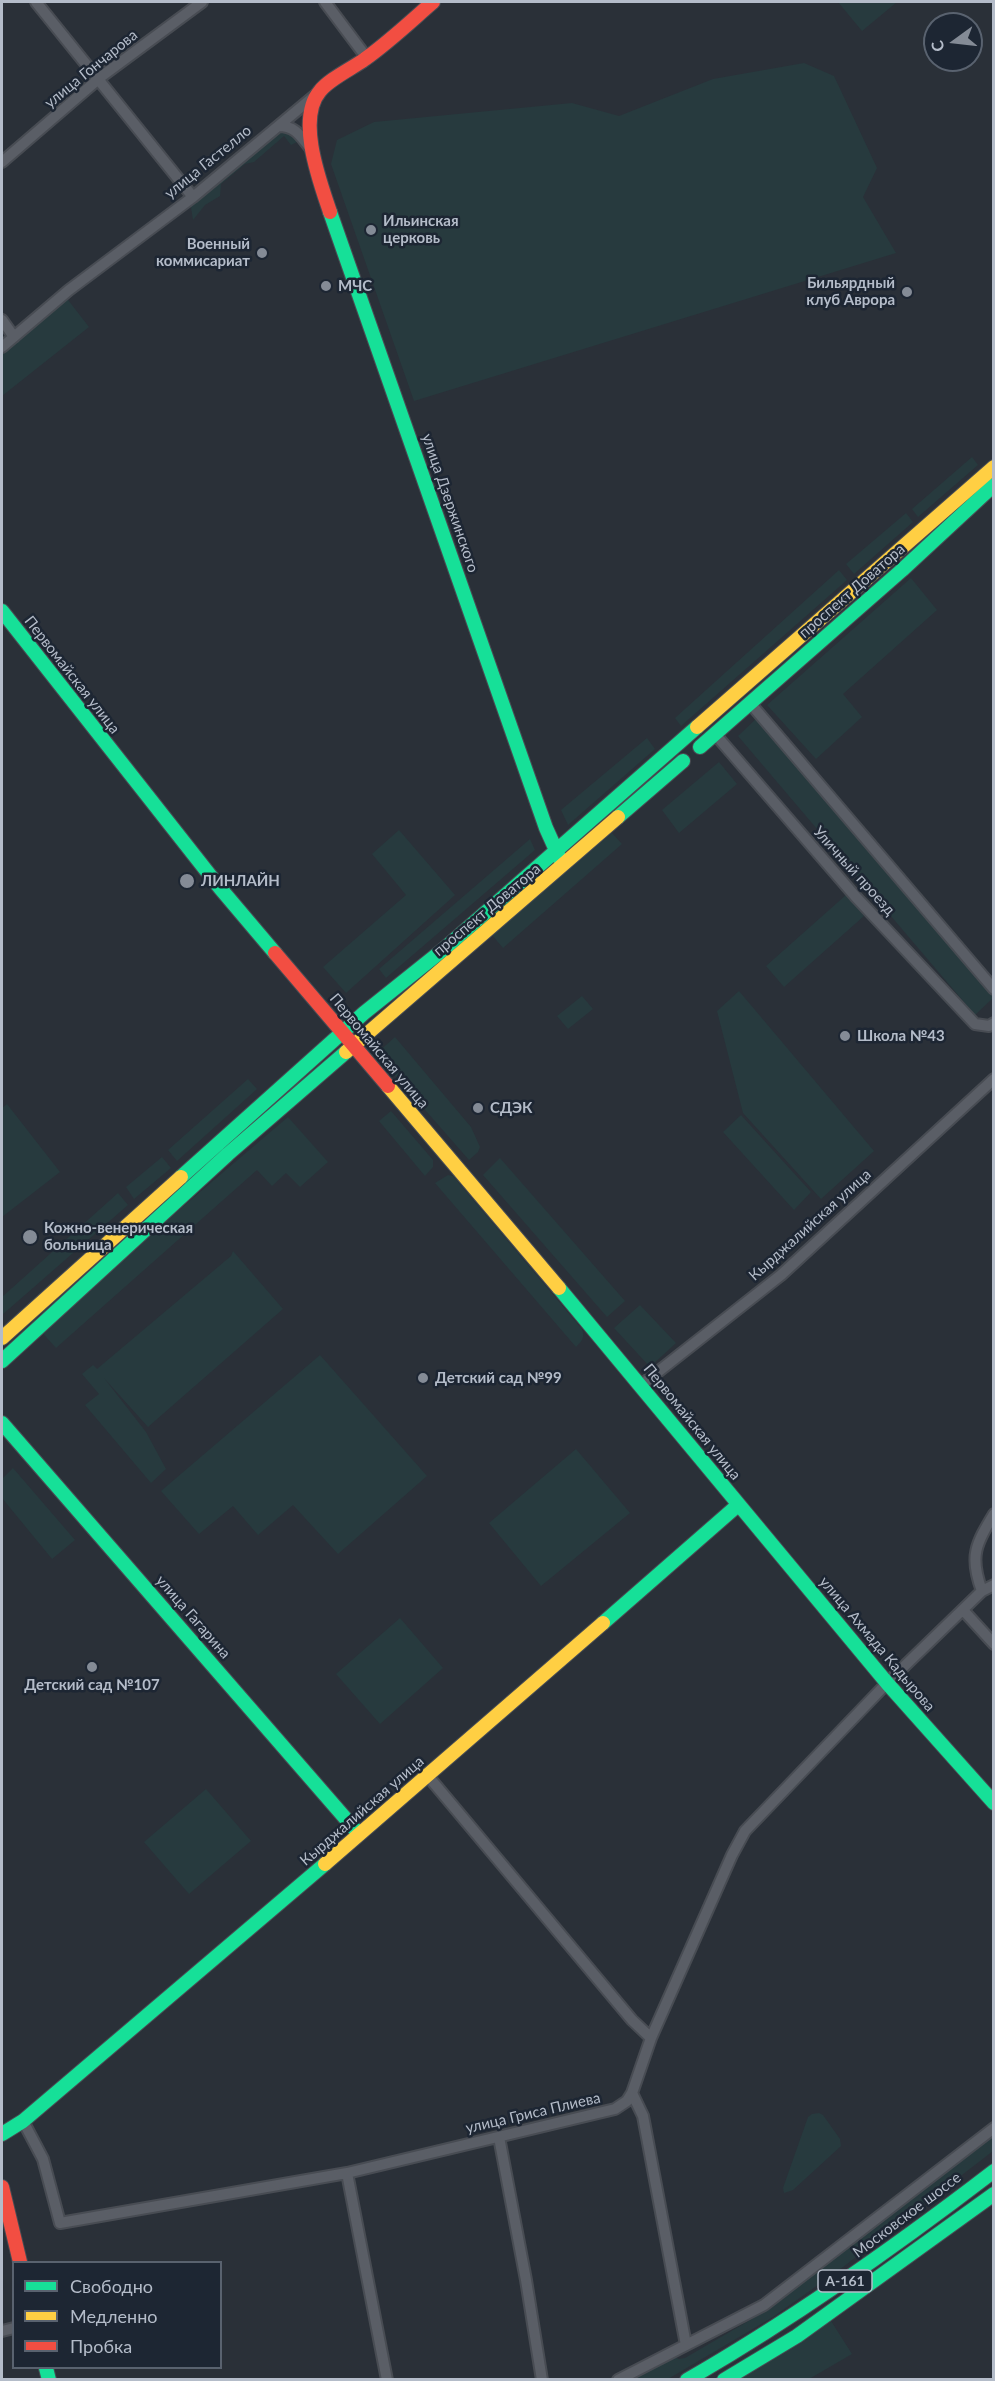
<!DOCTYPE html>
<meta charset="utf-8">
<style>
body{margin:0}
#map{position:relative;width:995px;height:2381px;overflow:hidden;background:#2a3038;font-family:Lato,sans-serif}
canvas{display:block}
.frame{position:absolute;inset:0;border:3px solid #b4bcc9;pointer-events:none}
.legend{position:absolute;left:12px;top:2261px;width:210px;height:108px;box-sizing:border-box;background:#1d2633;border:2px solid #59626f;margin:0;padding:8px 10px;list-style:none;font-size:18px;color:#b4bcc9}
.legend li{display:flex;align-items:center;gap:12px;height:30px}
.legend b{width:30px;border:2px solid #59626f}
.north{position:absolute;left:923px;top:12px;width:60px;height:60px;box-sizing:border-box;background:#1d2633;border:2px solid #59626f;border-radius:50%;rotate:255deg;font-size:16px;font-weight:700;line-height:24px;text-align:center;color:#b4bcc9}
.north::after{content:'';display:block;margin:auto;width:21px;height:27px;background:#848b96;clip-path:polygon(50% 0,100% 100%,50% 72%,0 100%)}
</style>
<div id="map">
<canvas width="995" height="2381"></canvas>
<div class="frame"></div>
<ul class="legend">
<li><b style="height:8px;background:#16e098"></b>Свободно</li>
<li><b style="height:8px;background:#ffcf43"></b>Медленно</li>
<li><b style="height:8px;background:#f24e42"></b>Пробка</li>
</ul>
<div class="north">С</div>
</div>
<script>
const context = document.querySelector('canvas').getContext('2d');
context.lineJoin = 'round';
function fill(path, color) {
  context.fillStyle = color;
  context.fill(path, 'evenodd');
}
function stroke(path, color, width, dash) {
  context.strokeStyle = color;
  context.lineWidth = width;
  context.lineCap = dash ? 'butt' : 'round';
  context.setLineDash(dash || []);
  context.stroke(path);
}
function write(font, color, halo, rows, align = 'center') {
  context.font = font + ' Lato,sans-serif';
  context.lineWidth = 5;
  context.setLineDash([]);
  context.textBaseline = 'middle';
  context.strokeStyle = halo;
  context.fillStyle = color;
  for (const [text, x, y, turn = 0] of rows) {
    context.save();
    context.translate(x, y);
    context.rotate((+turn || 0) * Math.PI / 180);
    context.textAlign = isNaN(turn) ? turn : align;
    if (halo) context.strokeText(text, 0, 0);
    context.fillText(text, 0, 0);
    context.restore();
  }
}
fill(new Path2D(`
 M838,2H897L862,31Z
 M804,63L834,76L877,168L863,197L896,253L414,401L331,164L337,140L374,122L572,103L619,116L713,79Z
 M282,118L293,121L299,141L291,145L284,136L254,162L245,164L221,184L220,196L205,205L193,220L190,201Z
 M65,296L89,327L2,396V346Z
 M972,457L978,465L918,517L912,509Z
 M906,513L913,522L854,574L846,564Z
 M839,570L847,580L681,726L675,718Z
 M911,578L937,610L843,694L862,717L816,759L767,705Z
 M758,717L993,993V998L975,1015L738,736Z
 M647,738L655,749L568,825L561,810Z
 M719,762L737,784L679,833L662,810Z
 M399,830L455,895L346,993L323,967L406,895L372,854Z
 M612,833L622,844L503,948L492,935Z
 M530,839L535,850L386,978L379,969Z
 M846,895L864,916L784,987L766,966Z
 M739,991L874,1151L821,1199L743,1113L717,1011Z
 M582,996L593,1009L568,1029L557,1016Z
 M395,1037L471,1127L480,1147L478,1152L469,1160L376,1054Z
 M248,1079L257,1089L177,1161L168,1150Z
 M7,1104L60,1172L2,1217V1108Z
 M391,1111L433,1160V1167L425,1176L379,1121Z
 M741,1115L811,1192L794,1210L723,1132Z
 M288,1117L328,1162L300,1187L286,1173L272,1186L257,1170L56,1348L39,1329Z
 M162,1157L171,1168L134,1199L126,1187Z
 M500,1158L625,1301L607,1317L483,1175Z
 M448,1175L453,1176L582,1329C585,1338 582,1341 576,1347L435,1183Z
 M118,1193L128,1205L2,1315V1297Z
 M233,1251L283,1309L148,1427L104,1378L146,1432L166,1469L151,1483L85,1405L99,1394L82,1374L93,1365L97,1369L231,1256Z
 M640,1305L676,1343L650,1367L614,1328Z
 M320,1355L427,1476L338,1554L293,1505L258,1535L233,1506L199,1534L161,1491Z
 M576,1449L630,1513L541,1586L489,1523Z
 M13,1468L75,1540L52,1559L2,1498V1479Z
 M400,1618L443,1668L380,1724L336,1674Z
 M206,1789L251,1841L189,1894L144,1842Z
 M819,2113L823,2115L840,2139L841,2146L793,2190L784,2193L783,2188L808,2117L812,2114Z
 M993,2125V2151L843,2267L773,2317L668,2379L625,2380L670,2355L679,2359L685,2358L769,2309L768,2304Z
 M831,2321L852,2354L809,2379L734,2380Z`), '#273a3e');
const street = new Path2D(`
 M36,2L193,197
 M325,2L367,58
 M279,126C296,126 301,137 311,149
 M2,162L102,76L202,2
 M2,320L14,337
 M2,347L69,290L193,197L318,93
 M750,703L994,989
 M715,734L855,896L975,1024L989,1026L994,1023
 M640,1386L781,1275L994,1079
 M982,1591C969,1556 976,1544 994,1514
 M963,1610L994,1644
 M428,1776L632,2020L651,2038
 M632,2093L643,2116L686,2345
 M23,2121L43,2159L60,2223L347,2173L615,2109L627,2101L632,2093L651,2038L732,1855L745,1831L887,1683L982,1591L994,1585
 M499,2137L526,2280L542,2380
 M347,2173L387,2380
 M2,2331L14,2328
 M618,2380L764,2305L994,2128`);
const fast = new Path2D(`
 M330,212L546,828L560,859
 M2,611L220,888L275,953
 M700,747L902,570L994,485
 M618,817L683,761
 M181,1177L364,1013L444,949L697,727
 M559,1288L887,1683L994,1803
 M2,1361L228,1154L346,1052
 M2,1423L359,1834
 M603,1623L738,1505
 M2,2134L23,2121L325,1864
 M46,2368L49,2380
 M687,2380C795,2318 895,2247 994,2171
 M724,2380L797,2336L994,2194`);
const slow = new Path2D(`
 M697,727L994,467
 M346,1052L618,817
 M388,1086L559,1288
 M2,1338L181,1177
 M325,1864L603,1623`);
const jam = new Path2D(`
 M330,212C320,182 296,119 320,91C329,79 353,68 365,59C389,42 411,21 433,2
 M275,953L388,1086
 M2,2187L20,2262`);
stroke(street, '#484c53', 14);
stroke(fast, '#484c53', 16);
stroke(slow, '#484c53', 16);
stroke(jam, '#484c53', 16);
stroke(street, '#5a5e66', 10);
stroke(fast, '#16e098', 14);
stroke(slow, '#ffcf43', 14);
stroke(jam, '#f24e42', 14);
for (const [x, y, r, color] of [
 [371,230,6,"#848b96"],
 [262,253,6,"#848b96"],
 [326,286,6,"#848b96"],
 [907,292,6,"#848b96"],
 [187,881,8,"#848b96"],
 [845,1036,6,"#848b96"],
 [478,1108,6,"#848b96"],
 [30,1237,8,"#848b96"],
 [423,1378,6,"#848b96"],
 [92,1667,6,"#848b96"]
]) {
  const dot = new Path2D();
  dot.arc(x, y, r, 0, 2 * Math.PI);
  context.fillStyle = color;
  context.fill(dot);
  stroke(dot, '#1d2633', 2);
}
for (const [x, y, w] of [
 [845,2281,54]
]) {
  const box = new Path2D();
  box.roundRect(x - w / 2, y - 11, w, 22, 4.5);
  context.fillStyle = '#1d2633';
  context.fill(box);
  stroke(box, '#b4bcc9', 1.5);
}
write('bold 14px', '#b4bcc9', null, [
 ["А-161",845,2281]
]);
write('15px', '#b4bcc9', '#1d2633', [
 ["улица Гончарова",91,69,-39],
 ["улица Гастелло",208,162,-39],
 ["улица Дзержинского",450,503,71],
 ["проспект Доватора",852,591,-41],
 ["Первомайская улица",72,675,52],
 ["Уличный проезд",854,871,48],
 ["проспект Доватора",487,910,-40],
 ["Первомайская улица",379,1051,50],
 ["Кырджалийская улица",810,1225,-42],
 ["Первомайская улица",692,1422,51],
 ["улица Гагарина",193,1617,49],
 ["улица Ахмада Кадырова",877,1644,50],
 ["Кырджалийская улица",362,1811,-41],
 ["улица Гриса Плиева",533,2113,-13],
 ["Московское шоссе",907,2215,-37]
]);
write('bold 15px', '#b4bcc9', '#1d2633', [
 ["Ильинская",383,221],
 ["церковь",383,238],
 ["Военный",250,244,"right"],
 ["коммисариат",250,261,"right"],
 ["Бильярдный",895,283,"right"],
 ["клуб Аврора",895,300,"right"],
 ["МЧС",338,286],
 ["ЛИНЛАЙН",201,881],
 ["Школа №43",857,1036],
 ["СДЭК",490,1108],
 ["Кожно-венерическая",44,1228],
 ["больница",44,1245],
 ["Детский сад №99",435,1378],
 ["Детский сад №107",92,1685,"center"]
], 'left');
</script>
